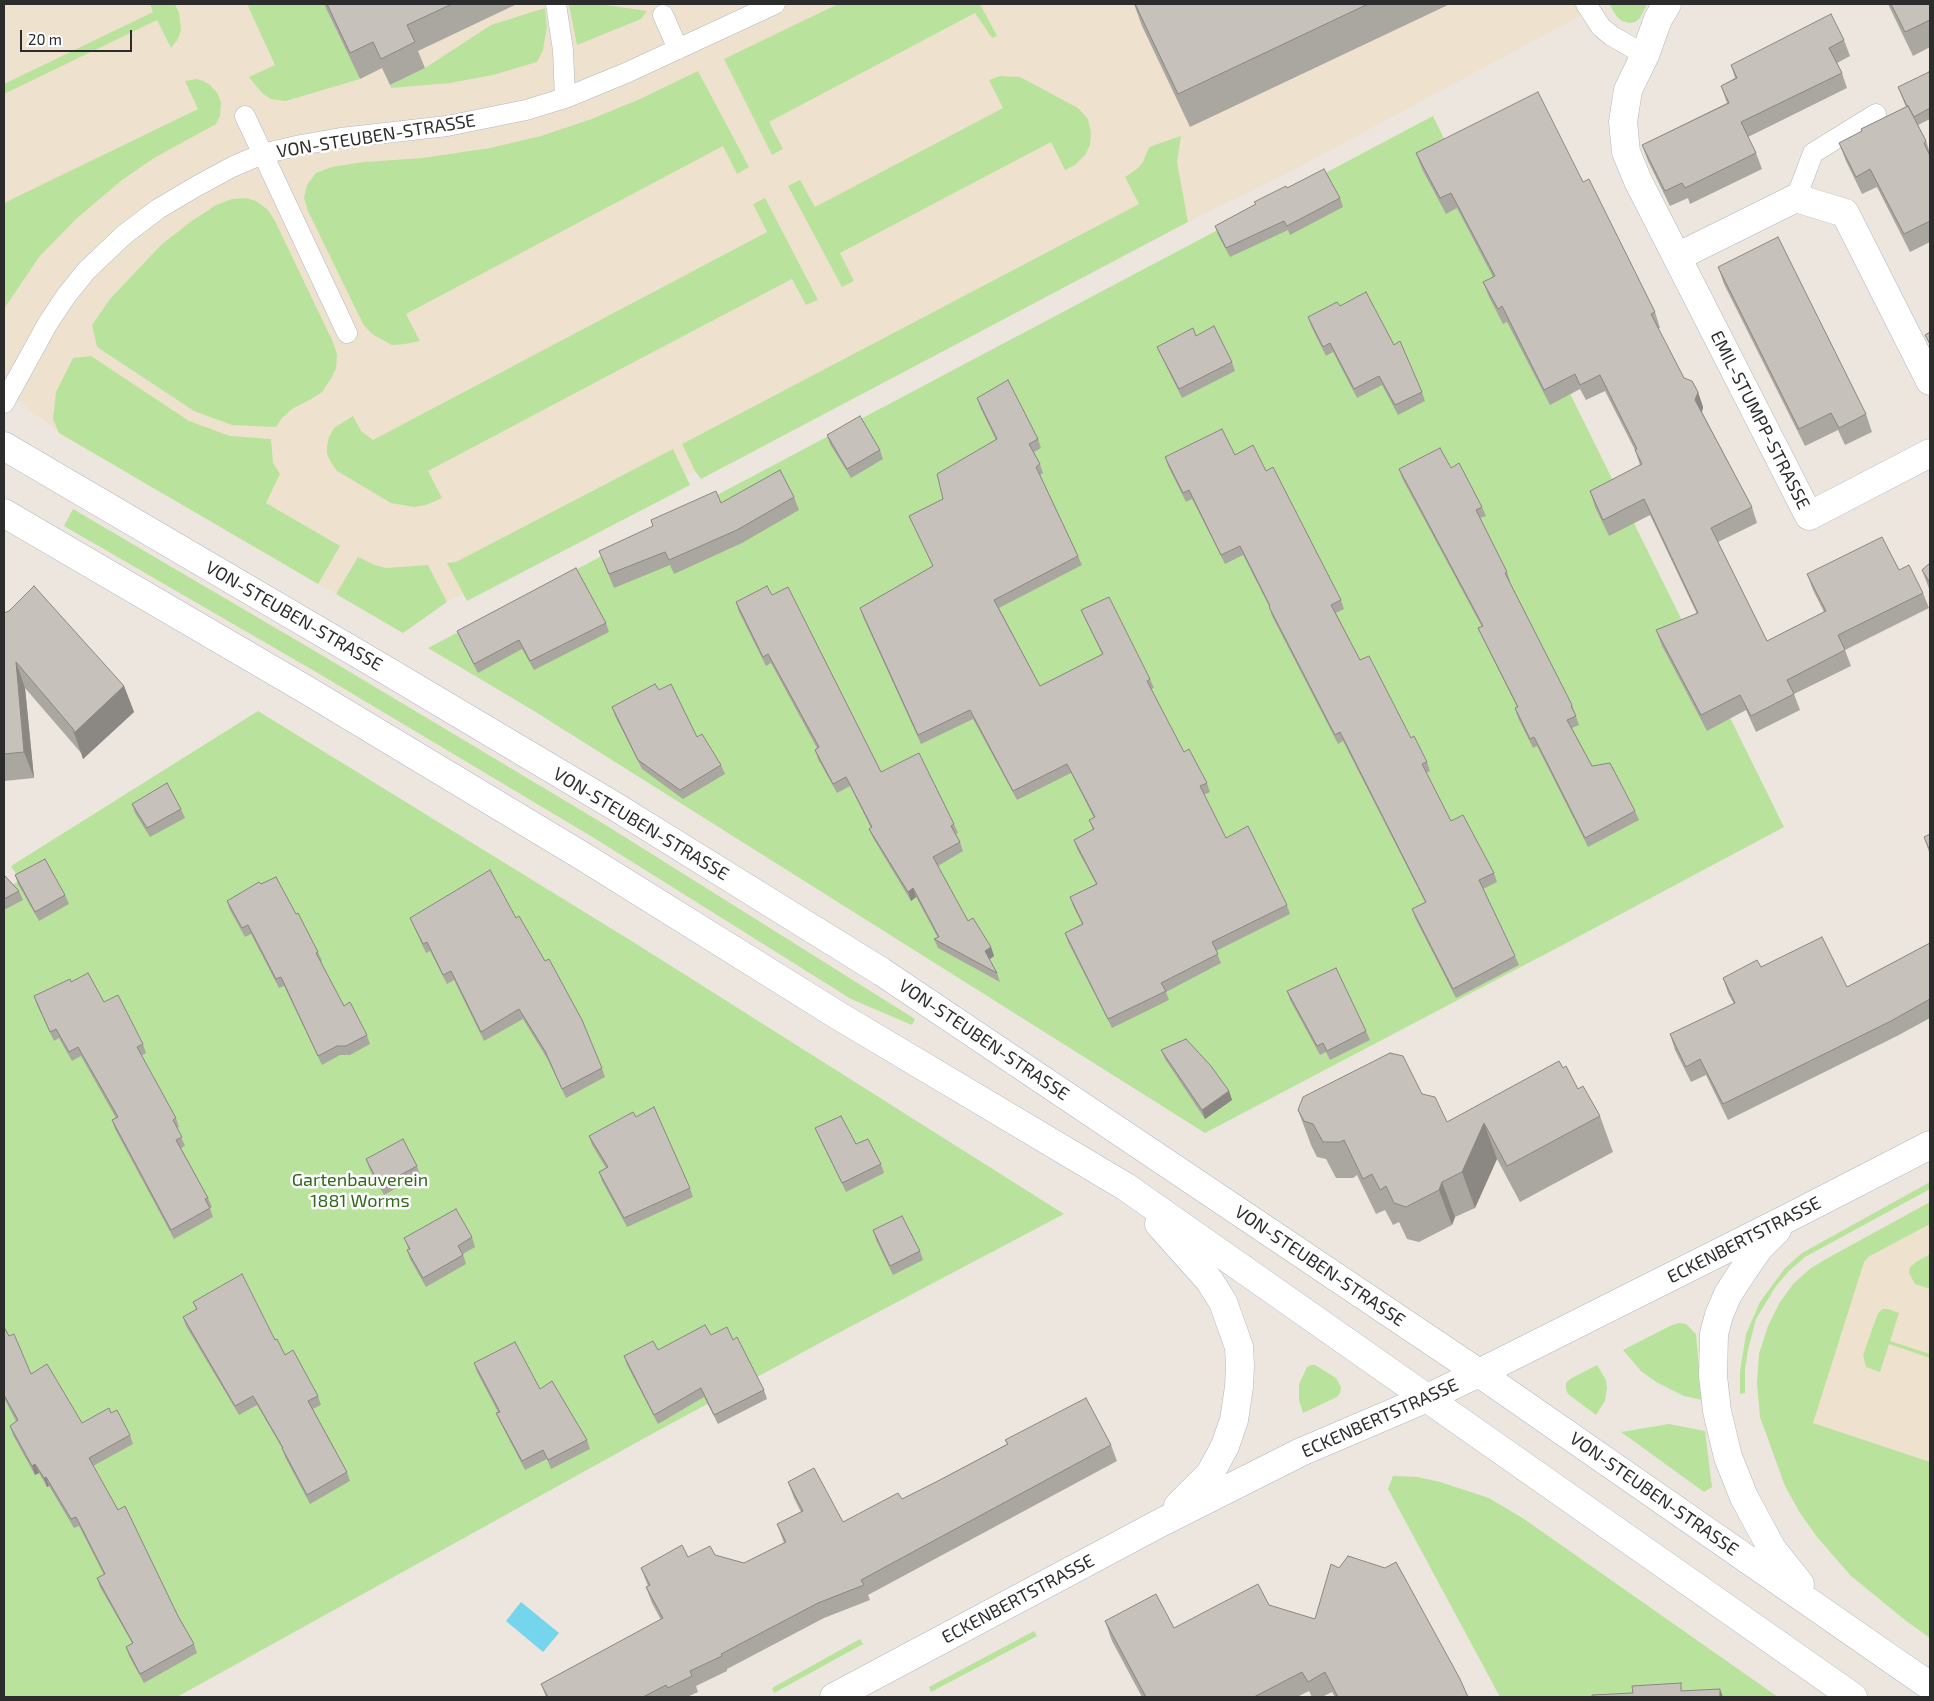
<!DOCTYPE html>
<style>
body{margin:0}
#map{position:relative;width:1934px;height:1701px;overflow:hidden;background:#ede6df;font-family:"Exo 2",sans-serif}
canvas{display:block}
.frame{position:absolute;inset:0;border:5px solid #2c2c2c;pointer-events:none}
.scale{position:absolute;left:20px;top:30px;width:112px;height:22px;box-sizing:border-box;border:2px solid #2c2c2c;border-top:0;padding-left:6px;font-size:15px;line-height:18px;white-space:nowrap;color:#2c2c2c;-webkit-text-stroke:4px #fff;paint-order:stroke}
</style>
<div id="map">
<canvas width="1934" height="1701"></canvas>
<div class="frame"></div>
<div class="scale">20 m</div>
</div>
<script>
const ctx = document.querySelector('canvas').getContext('2d');
ctx.lineJoin = 'round';
function fill(path, color) { ctx.fillStyle = color; ctx.fill(path, 'evenodd'); }
const poly = rows => new Path2D(rows.map(r => 'M' + r).join(''));
function trace(path, color, width, dash) { ctx.strokeStyle = color; ctx.lineWidth = width; ctx.lineCap = dash ? 'butt' : 'round'; ctx.setLineDash(dash || []); ctx.stroke(path); }
function write(font, color, halo, rows, align = 'center') {
  ctx.font = font + ' "Exo 2",sans-serif'; ctx.lineWidth = 5; ctx.setLineDash([]); ctx.textBaseline = 'middle'; ctx.strokeStyle = halo; ctx.fillStyle = color; for (const [text, x, y, turn = 0] of rows) {
    ctx.save(); ctx.translate(x, y); ctx.rotate((+turn || 0) * Math.PI / 180); ctx.textAlign = isNaN(turn) ? turn : align; if (halo) ctx.strokeText(text, 0, 0); ctx.fillText(text, 0, 0); ctx.restore();
  }
}
fill(poly([
 [4,4,1602,4,1301,166,1188,222,1187,217,695,471,447,602,403,633,59,433,4,389],
 [1930,1202,1930,1638,1905,1620,1851,1576,1817,1537,1800,1513,1785,1486,1760,1417,1757,1383,1759,1354,1768,1326,1780,1302,1794,1283,1811,1268,1826,1259]
]), '#eee2cf');
fill(poly([
 [150,4,175,4,179,13,181,30,178,39,171,48,157,20,4,94,4,84,153,12],
 [247,4,324,4,360,79,286,101,271,99,262,93,249,77,275,65],
 [838,4,980,4,997,36,992,38,975,13,769,122,783,149,772,155,724,59],
 [1609,4,1647,4,1640,18,1635,22,1629,23,1622,21,1617,17],
 [569,5,606,5,647,11,641,19,577,45],
 [545,8,547,27,543,50,537,62,493,75,450,83,391,88,390,85,425,68,491,25],
 [698,71,749,167,737,174,723,146,406,314,420,341,405,344,392,345,372,334,363,324,308,211,304,198,307,185,316,173,332,167,364,162,423,158,490,148,541,136,589,120,640,99],
 [1000,76,1020,77,1078,108,1088,119,1091,132,1090,145,1085,155,1075,165,1065,170,1051,142,840,253,854,281,842,287,788,186,800,180,815,207,1003,108,989,80],
 [196,79,204,81,211,86,218,94,221,103,220,116,216,124,154,158,122,180,76,219,39,257,4,309,4,203,198,109,185,81],
 [1433,116,1784,827,1574,939,1205,1133,534,711,428,648],
 [1181,136,1177,162,1188,222,701,479,695,471,682,444,684,443,1139,204,1125,177,1137,169,1143,162,1149,147],
 [246,198,256,201,268,210,275,221,332,340,337,354,336,368,332,377,322,392,311,399,292,409,282,418,276,427,232,425,194,411,97,347,92,325,110,299,161,245,189,223,216,205,232,199],
 [765,198,818,300,806,305,792,279,651,353,428,471,442,498,426,505,414,507,391,503,337,471,332,464,327,454,327,446,329,437,334,428,353,416,361,431,373,440,767,232,753,204],
 [91,356,189,421,230,436,271,439,273,463,280,474,266,503,340,546,318,584,59,433,53,419,56,392,73,358],
 [673,449,690,485,467,601,447,563,456,562],
 [73,509,325,657,604,824,915,1019,912,1025,851,999,594,838,316,672,64,526],
 [358,557,375,565,386,568,428,565,447,602,403,633,336,594],
 [258,711,638,945,1064,1214,829,1338,650,1435,177,1697,4,1697,4,890,20,880,11,866],
 [1930,1182,1930,1189,1805,1257,1789,1271,1776,1286,1756,1319,1748,1350,1745,1369,1745,1393,1740,1394,1740,1371,1746,1334,1760,1302,1785,1268,1802,1253],
 [1930,1202,1930,1224,1868,1257,1864,1262,1813,1423,1930,1462,1930,1638,1905,1620,1851,1576,1817,1537,1800,1513,1785,1486,1760,1417,1757,1383,1759,1354,1768,1326,1780,1302,1794,1283,1811,1268,1826,1259],
 [1930,1254,1930,1289,1915,1284,1909,1273,1910,1267,1916,1262],
 [1883,1309,1888,1309,1899,1313,1890,1341,1930,1354,1930,1358,1889,1344,1880,1372,1866,1367,1863,1355,1878,1313],
 [1679,1323,1686,1324,1696,1334,1702,1400,1684,1396,1656,1382,1641,1371,1623,1350,1672,1325],
 [1311,1365,1315,1365,1336,1378,1341,1387,1340,1393,1337,1397,1303,1413,1299,1400,1299,1384,1307,1367],
 [1597,1365,1606,1380,1607,1388,1605,1401,1596,1415,1568,1394,1566,1389,1566,1383,1570,1379],
 [1669,1424,1705,1431,1712,1487,1704,1492,1621,1432],
 [1393,1476,1417,1477,1440,1482,1489,1498,1524,1519,1778,1697,1500,1697,1388,1489],
 [1034,1631,1037,1636,931,1692,929,1687],
 [860,1639,863,1644,774,1693,772,1688]
]), '#b9e39c');
fill(poly([
 [521,1602,559,1633,543,1652,506,1621]
]), '#74d5ed');
const service = poly([
 [556,4,563,50,565,98],
 [1586,4,1601,27,1612,36,1645,55],
 [663,15,678,49],
 [245,116,347,333],
 [1796,198,1813,153,1876,114],
 [4,403,48,323,66,296,87,270,125,234,158,209,197,186,232,167,262,154,301,145,341,138,447,126,526,110,565,98,626,73,775,4]
]);
const minor = poly([
 [1667,4,1658,19,1645,55,1628,90,1623,122,1626,152,1638,181,1809,516,1930,453],
 [1677,257,1796,198,1845,213,1930,381]
]);
const tertiary = poly([
 [4,446,384,669,616,807,882,972,1479,1373,1930,1686],
 [4,513,305,689,584,857,839,1016,1126,1187,1853,1697],
 [1159,1224,1209,1280,1223,1302,1239,1347,1240,1366,1239,1387,1234,1420,1225,1446,1210,1474,1178,1506],
 [1777,1230,1759,1248,1743,1271,1728,1294,1719,1315,1714,1334,1713,1376,1717,1411,1728,1457,1744,1497,1772,1549,1800,1584],
 [834,1697,1162,1522,1301,1452,1425,1399,1479,1373,1788,1218,1930,1145]
]);
trace(service, '#b2b6bf', 21);
trace(minor, '#b2b6bf', 29);
trace(tertiary, '#b2b6bf', 29);
trace(service, '#fff', 20);
trace(minor, '#fff', 28);
trace(tertiary, '#fff', 28);
fill(poly([
 [324,4,517,4,418,51,425,68,390,85,382,68,360,79],
 [1134,4,1450,4,1190,127,1142,26],
 [1888,4,1930,4,1930,47,1913,56],
 [1844,40,1850,56,1837,63,1842,73,1847,88,1748,137,1756,153,1762,169,1690,204,1688,198,1670,206,1648,161,1642,145,1727,103,1721,86,1735,78,1731,65],
 [1930,75,1930,119,1918,125,1926,141,1930,153,1930,242,1910,252,1877,187,1862,194,1846,161,1839,143,1862,132,1861,129,1906,107,1898,87],
 [1416,153,1583,182,1655,312,1660,328,1658,328,1684,378,1698,392,1703,407,1702,412,1752,507,1757,523,1718,542,1767,641,1824,612,1813,590,1807,574,1899,570,1923,593,1929,608,1845,650,1851,666,1794,694,1800,710,1756,732,1746,710,1707,731,1662,646,1656,630,1697,614,1650,515,1609,536,1595,507,1590,491,1640,465,1635,450,1605,391,1586,400,1580,389,1550,405,1507,322,1503,324,1489,297,1483,282,1493,277,1457,208,1446,214,1422,169],
 [1287,188,1340,198,1343,207,1290,235,1288,230,1230,257,1218,235,1215,226],
 [1718,267,1866,414,1872,432,1845,445,1838,430,1805,446,1724,284],
 [1340,306,1394,345,1422,392,1425,401,1398,415,1382,385,1357,398,1333,352,1326,356,1311,326,1308,317],
 [1196,336,1232,362,1235,371,1182,398,1161,356,1157,347],
 [977,398,1038,439,1041,448,1034,452,1040,464,1043,473,1040,475,1078,556,1082,565,999,608,1040,686,1102,654,1085,619,1081,610,1150,679,1154,688,1151,689,1184,752,1207,783,1210,792,1204,795,1226,838,1287,905,1290,914,1216,951,1221,963,1166,992,1169,1000,1112,1028,1068,942,1065,933,1082,924,1073,906,1070,897,1096,884,1077,849,1074,840,1093,830,1089,820,1094,818,1071,773,1017,800,973,719,921,744,863,617,860,608,933,566,913,525,909,516,943,499,996,440,980,407],
 [827,435,880,450,883,459,851,478,830,444],
 [1235,455,1266,471,1341,600,1344,609,1336,613,1360,660,1411,738,1427,762,1430,771,1426,773,1451,821,1494,873,1497,882,1483,889,1515,956,1519,965,1456,998,1415,918,1412,909,1425,902,1343,741,1338,744,1272,616,1269,606,1243,555,1225,564,1192,499,1186,502,1168,466,1165,457],
 [1451,468,1482,507,1486,516,1480,518,1507,572,1510,581,1509,581,1572,705,1579,725,1572,728,1592,766,1635,811,1639,820,1588,847,1537,746,1533,748,1518,718,1515,708,1517,707,1482,637,1478,628,1482,627,1402,478,1399,469],
 [794,497,799,510,742,543,674,574,670,565,614,588,599,551,653,527,651,520,721,503],
 [1930,563,1930,591,1928,586,1922,570],
 [736,602,881,772,954,824,958,833,956,834,960,842,963,851,938,866,968,921,991,947,994,956,989,960,997,973,1000,982,938,948,934,939,938,938,916,897,911,901,873,838,869,829,871,828,850,786,837,793,818,759,815,750,817,748,771,663,766,666,739,612],
 [4,613,124,686,134,712,83,759,82,754,25,688,34,778,4,781],
 [606,623,609,632,534,670,522,649,478,673,461,640,457,631],
 [659,690,697,737,721,765,725,774,683,799,642,769,615,716,612,707],
 [132,804,181,809,185,818,150,837,135,813],
 [1930,834,1930,855,1924,837],
 [4,875,19,891,23,900,4,910],
 [15,875,65,895,69,904,39,921,18,884],
 [261,884,296,914,318,952,322,961,321,962,344,1006,367,1035,370,1044,350,1055,340,1055,322,1065,284,986,279,988,251,934,245,937,230,910,227,901],
 [410,918,516,918,602,1068,605,1077,566,1098,548,1060,523,1019,484,1041,454,980,447,984,430,951,426,953,414,927],
 [1930,943,1930,1018,1897,1036,1728,1120,1706,1075,1691,1082,1675,1050,1670,1034,1734,1004,1728,993,1723,978,1761,967,1847,987],
 [71,982,104,1002,143,1044,146,1053,141,1056,176,1118,179,1127,177,1128,185,1146,181,1148,208,1198,212,1207,210,1208,213,1217,174,1239,115,1129,112,1120,116,1118,81,1056,72,1061,59,1038,54,1041,37,1005,34,996],
 [1287,991,1366,1031,1370,1040,1330,1060,1326,1052,1320,1055,1290,1000],
 [1161,1050,1229,1091,1232,1100,1205,1119,1165,1059],
 [1563,1068,1578,1089,1600,1116,1613,1152,1520,1202,1497,1159,1475,1208,1455,1217,1452,1225,1419,1242,1407,1239,1399,1222,1393,1225,1385,1210,1376,1214,1357,1175,1353,1178,1336,1178,1326,1159,1317,1157,1311,1145,1298,1110,1422,1094,1447,1122],
 [636,1117,690,1188,693,1197,627,1227,602,1181,599,1172,606,1168,592,1145,589,1136],
 [815,1128,856,1144,881,1164,884,1173,846,1192,819,1137],
 [366,1159,417,1166,420,1175,384,1195,369,1168],
 [873,1230,920,1251,923,1260,893,1275,876,1240],
 [472,1237,475,1247,463,1254,466,1264,426,1287,410,1259,407,1250,409,1250,404,1238],
 [193,1302,275,1340,285,1355,318,1396,321,1405,313,1409,347,1472,350,1481,310,1504,285,1457,282,1448,257,1405,239,1415,186,1326,183,1317,196,1309],
 [4,1327,31,1374,82,1423,111,1413,130,1435,133,1444,93,1466,194,1644,197,1653,144,1683,129,1656,126,1647,132,1643,100,1587,97,1578,104,1575,79,1526,74,1528,49,1486,47,1487,39,1473,35,1475,13,1435,10,1426,16,1421,4,1398],
 [711,1335,733,1340,764,1390,767,1399,718,1424,704,1397,658,1424,627,1365,624,1356,658,1350],
 [474,1363,540,1389,587,1440,590,1449,551,1469,547,1459,525,1470,500,1422,496,1413,498,1412,477,1372],
 [1005,1440,1111,1445,1117,1461,868,1595,870,1600,824,1618,727,1669,727,1671,696,1686,698,1692,687,1697,546,1697,541,1684,661,1620,652,1603,646,1587,648,1586,641,1568,688,1557,715,1555,744,1563,784,1543,777,1524,801,1512,794,1498,788,1482,843,1522,902,1499,936,1482,1007,1444],
 [1269,1605,1468,1697,1335,1697,1332,1692,1322,1697,1312,1697,1309,1691,1297,1697,1142,1697,1112,1641,1105,1621,1174,1628]
]), '#aaa6a0');
fill(poly([
 [1698,392,1703,407,1701,415,1695,400],
 [16,662,25,688,34,778,24,752],
 [124,686,134,712,83,759,74,733],
 [913,888,916,897,911,901,908,892],
 [991,947,994,956,988,960,985,951],
 [1229,1091,1232,1100,1205,1119,1202,1110],
 [1484,1123,1497,1159,1475,1208,1462,1172],
 [1442,1182,1455,1217,1452,1225,1439,1190],
 [35,1464,39,1473,35,1475,32,1466],
 [46,1477,49,1486,47,1487,44,1478],
 [1720,1689,1723,1697,1720,1697]
]), '#8b8782');
const building = poly([
 [327,4,452,4,407,25,415,42,381,59,373,42,350,53,327,4],
 [1135,4,1368,4,1178,94,1135,4],
 [1891,4,1930,4,1930,20,1905,32,1891,4],
 [1831,14,1844,40,1829,48,1842,73,1741,122,1756,153,1685,188,1682,183,1665,191,1642,145,1729,103,1721,86,1737,78,1731,65,1831,14],
 [1929,72,1930,75,1930,108,1914,117,1908,106,1907,106,1898,87,1929,72],
 [1538,92,1583,182,1589,179,1655,312,1651,314,1684,378,1692,381,1698,392,1695,400,1752,507,1711,528,1767,641,1826,611,1807,574,1882,537,1899,570,1909,565,1923,593,1838,635,1845,650,1787,680,1794,694,1751,716,1740,695,1701,715,1656,630,1698,613,1644,499,1603,520,1590,491,1642,464,1635,450,1637,449,1600,375,1580,385,1575,374,1544,390,1502,306,1498,309,1483,282,1495,276,1451,193,1440,198,1416,153,1538,92],
 [1908,106,1926,141,1924,143,1930,156,1930,221,1904,234,1870,169,1856,177,1839,143,1862,131,1861,129,1908,106],
 [1324,169,1340,198,1287,226,1284,221,1226,248,1215,226,1256,204,1254,202,1286,186,1287,188,1324,169],
 [1778,237,1866,414,1839,428,1831,413,1799,429,1718,267,1778,237],
 [1366,292,1394,345,1400,341,1422,392,1395,405,1379,376,1354,389,1330,343,1323,347,1308,317,1337,302,1340,306,1366,292],
 [1214,326,1232,362,1179,389,1157,347,1193,328,1196,336,1214,326],
 [1930,332,1930,344,1925,335,1930,332],
 [1008,380,1038,439,1029,444,1040,464,1036,467,1078,556,994,600,1040,686,1103,654,1081,610,1109,597,1150,679,1147,681,1184,752,1189,749,1207,783,1200,786,1226,838,1248,826,1287,905,1212,942,1218,954,1161,983,1166,991,1108,1019,1065,933,1083,924,1070,897,1097,884,1074,840,1094,829,1089,820,1095,817,1067,764,1013,791,970,710,918,735,860,608,933,566,909,516,943,499,937,474,997,439,977,398,1008,380],
 [860,416,880,450,847,469,827,435,860,416],
 [1222,429,1235,455,1253,445,1266,471,1273,467,1341,600,1331,605,1360,660,1369,656,1411,738,1414,736,1427,762,1422,764,1451,821,1463,815,1494,873,1479,880,1515,956,1453,989,1412,909,1426,902,1340,732,1335,735,1269,607,1270,606,1240,546,1221,555,1189,490,1183,493,1165,457,1222,429],
 [1440,448,1451,468,1459,463,1482,507,1476,510,1507,572,1505,573,1572,705,1571,706,1576,716,1567,720,1592,766,1610,763,1635,811,1585,838,1534,737,1530,739,1515,708,1518,707,1478,628,1483,626,1399,469,1440,448],
 [780,470,794,497,737,530,669,560,665,552,609,574,599,551,653,526,651,520,716,491,721,503,780,470],
 [1930,563,1930,583,1922,570,1930,563],
 [576,568,606,623,530,661,519,640,474,664,457,631,576,568],
 [34,586,124,686,74,733,74,730,16,662,24,752,4,754,4,613,9,611,34,586],
 [767,586,772,595,788,587,881,772,919,753,954,824,951,826,960,842,933,857,968,921,973,918,991,947,985,951,997,973,934,939,939,937,913,888,908,892,869,829,872,827,846,777,833,784,815,750,819,747,768,654,763,657,736,602,767,586],
 [655,684,659,690,671,684,697,737,702,734,721,765,680,790,638,760,612,707,655,684],
 [167,783,181,809,147,828,132,804,167,783],
 [1930,834,1930,851,1924,837,1930,834],
 [45,859,65,895,35,912,15,875,45,859],
 [490,870,516,918,519,916,545,961,549,959,582,1020,602,1068,562,1089,545,1051,519,1009,481,1032,451,971,443,975,427,942,423,944,410,918,490,870],
 [4,875,19,891,4,899,4,875],
 [276,877,296,914,298,913,318,952,316,953,344,1006,350,1002,367,1035,346,1046,337,1046,318,1056,281,977,276,979,248,925,242,928,227,901,259,882,261,884,276,877],
 [1822,937,1847,987,1930,943,1930,999,1891,1021,1723,1104,1700,1059,1686,1067,1670,1034,1735,1003,1723,978,1757,960,1761,967,1822,937],
 [1336,968,1366,1031,1327,1051,1323,1043,1317,1046,1287,991,1336,968],
 [88,973,104,1002,118,995,143,1044,137,1047,176,1118,173,1120,182,1137,176,1140,208,1198,205,1199,210,1208,171,1230,112,1120,118,1117,78,1047,69,1052,56,1029,50,1032,34,996,70,979,71,982,88,973],
 [1186,1039,1211,1066,1229,1091,1202,1110,1161,1050,1186,1039],
 [1390,1053,1403,1056,1422,1094,1435,1097,1447,1122,1559,1061,1563,1068,1566,1066,1578,1089,1583,1086,1600,1116,1507,1166,1484,1123,1462,1172,1442,1182,1439,1190,1406,1207,1394,1203,1386,1186,1380,1190,1372,1174,1363,1179,1344,1140,1340,1142,1323,1142,1313,1124,1304,1121,1298,1110,1303,1097,1390,1053],
 [654,1107,690,1188,624,1218,599,1172,608,1167,589,1136,633,1112,636,1117,654,1107],
 [841,1116,856,1144,868,1139,881,1164,842,1183,815,1128,841,1116],
 [403,1139,417,1166,380,1186,366,1159,403,1139],
 [456,1209,472,1237,458,1246,463,1255,423,1278,407,1250,410,1249,404,1238,456,1209],
 [902,1216,920,1251,890,1266,873,1230,902,1216],
 [242,1274,275,1340,277,1339,285,1355,293,1350,318,1396,308,1401,347,1472,307,1495,282,1448,283,1448,253,1396,235,1406,183,1317,197,1309,193,1302,242,1274],
 [705,1325,711,1335,727,1327,733,1340,737,1337,764,1390,714,1415,701,1388,654,1415,624,1356,653,1341,658,1350,705,1325],
 [4,1327,9,1336,14,1334,31,1374,47,1364,82,1423,109,1408,111,1413,117,1410,130,1435,89,1458,118,1510,125,1506,178,1616,194,1644,140,1674,126,1647,133,1643,97,1578,105,1574,76,1517,71,1519,46,1477,44,1478,35,1464,32,1466,10,1426,18,1420,4,1395,4,1327],
 [515,1342,540,1389,552,1381,587,1440,548,1460,543,1450,522,1461,496,1413,500,1412,474,1363,515,1342],
 [1086,1398,1111,1445,861,1580,864,1585,818,1603,721,1654,722,1656,690,1671,692,1676,668,1688,666,1685,643,1697,548,1697,541,1684,663,1618,646,1587,650,1585,641,1568,682,1545,688,1557,710,1546,715,1555,744,1563,786,1542,777,1524,803,1511,788,1482,814,1468,843,1522,898,1493,902,1499,936,1482,1008,1444,1005,1440,1086,1398],
 [1348,1556,1385,1568,1396,1562,1460,1679,1468,1697,1338,1697,1325,1672,1308,1682,1302,1672,1254,1697,1146,1697,1105,1621,1156,1594,1174,1628,1258,1584,1269,1605,1315,1619,1331,1564,1339,1568,1348,1556],
 [1681,1683,1681,1691,1720,1689,1720,1697,1592,1697,1592,1695,1633,1693,1632,1686,1681,1683]
]);
fill(building, '#c6c1ba');
trace(building, '#8b8782', 1);
write('18px', '#2c2c2c', '#fff', [
 ["VON-STEUBEN-STRASSE",376,136,-9],
 ["EMIL-STUMPP-STRASSE",1760,420,63],
 ["VON-STEUBEN-STRASSE",294,616,30],
 ["VON-STEUBEN-STRASSE",641,824,31],
 ["VON-STEUBEN-STRASSE",984,1040,34],
 ["ECKENBERTSTRASSE",1744,1240,-27],
 ["VON-STEUBEN-STRASSE",1320,1266,34],
 ["ECKENBERTSTRASSE",1380,1418,-24],
 ["VON-STEUBEN-STRASSE",1654,1494,35],
 ["ECKENBERTSTRASSE",1018,1599,-28]
]);
write('18px', '#31691c', '#fff', [
 ["Gartenbauverein",360,1180],
 ["1881 Worms",360,1201]
]);
</script>
